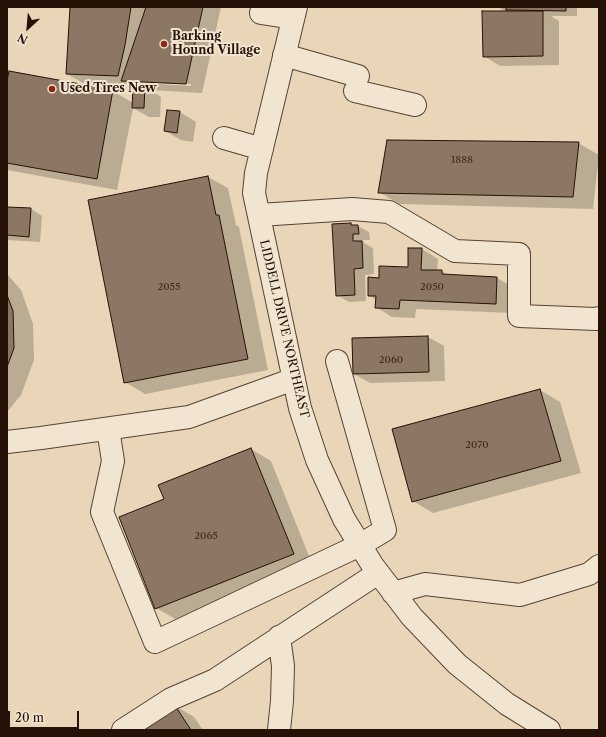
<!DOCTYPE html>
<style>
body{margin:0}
#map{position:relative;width:606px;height:737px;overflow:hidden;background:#e9d6b8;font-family:"Libre Caslon Text",serif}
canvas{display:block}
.frame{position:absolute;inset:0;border:8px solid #261107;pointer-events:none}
.north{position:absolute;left:8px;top:8px;width:40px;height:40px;-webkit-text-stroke:3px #f1e4d1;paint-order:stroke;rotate:206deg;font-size:11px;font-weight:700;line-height:16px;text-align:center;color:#261107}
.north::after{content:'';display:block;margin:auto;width:14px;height:18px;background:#261107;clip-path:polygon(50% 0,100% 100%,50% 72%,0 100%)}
.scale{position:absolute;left:8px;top:711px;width:71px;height:18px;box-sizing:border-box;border:2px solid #261107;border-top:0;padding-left:5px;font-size:12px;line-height:14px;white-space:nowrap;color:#261107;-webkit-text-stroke:3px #f1e4d1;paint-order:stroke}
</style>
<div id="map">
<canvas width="606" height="737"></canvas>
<div class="frame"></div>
<div class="north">N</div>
<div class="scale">20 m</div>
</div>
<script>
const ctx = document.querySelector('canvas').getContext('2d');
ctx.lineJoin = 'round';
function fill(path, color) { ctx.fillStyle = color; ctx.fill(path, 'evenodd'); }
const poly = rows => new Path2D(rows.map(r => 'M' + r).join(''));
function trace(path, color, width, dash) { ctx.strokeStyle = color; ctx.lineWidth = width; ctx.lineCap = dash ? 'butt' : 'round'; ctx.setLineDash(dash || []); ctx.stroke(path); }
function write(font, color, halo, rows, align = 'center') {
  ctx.font = font + ' "Libre Caslon Text",serif'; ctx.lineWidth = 4; ctx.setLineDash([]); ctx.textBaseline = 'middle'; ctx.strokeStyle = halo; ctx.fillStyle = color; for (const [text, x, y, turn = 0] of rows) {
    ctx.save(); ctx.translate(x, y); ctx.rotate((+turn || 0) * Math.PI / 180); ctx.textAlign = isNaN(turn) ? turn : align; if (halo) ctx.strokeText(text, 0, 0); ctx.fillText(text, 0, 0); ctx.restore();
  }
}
fill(poly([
 [71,7,221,7,202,93,150,90,161,97,160,117,149,117,133,108,117,190,7,170,7,87,10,72,113,91,133,103,134,87,130,84,83,83,67,74],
 [140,81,191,84,191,86,140,83],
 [498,7,577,7,577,16,551,16,559,21,559,65,500,66,484,56,506,12],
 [180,112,196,122,193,142,181,140,165,131],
 [578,143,599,155,593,209,399,204,379,192],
 [208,177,228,188,236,225,239,227,268,370,145,394,125,382],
 [7,208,31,209,42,216,40,242,7,240],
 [351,224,355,226,358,226,369,232,370,240,363,240,364,243,373,248,374,274,365,275,366,301,349,302,337,295],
 [422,249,438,259,437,271,442,271,449,276,497,278,513,287,512,313,416,309,415,318,392,317,376,307,376,300,369,295,380,279,408,269],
 [7,274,21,290,33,324,34,360,21,395,7,412],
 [428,337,444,346,445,381,370,383,354,374,353,339],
 [540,390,560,402,581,473,433,513,413,501],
 [251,449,271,461,313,566,177,620,156,608,166,499],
 [174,705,194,717,203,730,135,730]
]), '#0003');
const building = poly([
 [70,7,131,7,125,45,118,76,66,74,70,7],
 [146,7,203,7,186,84,121,81,146,7],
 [506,7,566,7,566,11,506,10,506,7],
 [482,11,543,11,543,56,483,57,482,11],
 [9,71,113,90,97,179,7,163,7,81,9,71],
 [133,86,145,86,144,108,132,108,133,86],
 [167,110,180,111,177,133,164,131,167,110],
 [387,140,579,142,573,197,378,193,387,140],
 [208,176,216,215,219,215,248,359,124,383,88,200,208,176],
 [7,207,31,208,29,237,7,235,7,207],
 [351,223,351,225,358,225,359,234,353,234,353,241,362,241,363,268,354,269,355,295,336,296,332,224,351,223],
 [408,248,422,248,421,270,442,270,442,274,497,277,496,304,400,300,399,309,375,308,376,296,368,296,368,277,379,278,379,266,408,267,408,248],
 [7,295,13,311,14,348,7,367,7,295],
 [428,336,429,372,353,374,352,338,428,336],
 [540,389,561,461,412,502,392,429,540,389],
 [251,448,294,554,155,609,119,517,164,499,158,485,251,448],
 [174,704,191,730,133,730,174,704]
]);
fill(building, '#8b7763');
trace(building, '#261107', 1);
const minor = poly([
 [296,7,256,173,254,193,300,408,317,460,344,519,373,566,412,617,457,664,507,704,549,730],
 [261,13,293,18],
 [284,55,358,76],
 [355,91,415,105],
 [224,138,262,149],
 [259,215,352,209,389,212,455,251,519,254,519,316,596,319,599,318],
 [108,429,113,461,102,512,155,642,360,545,385,530,337,361],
 [7,442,41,438,189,417,294,379],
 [393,593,425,584,520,595,589,574,599,566],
 [123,730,171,699,215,680,378,573],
 [279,730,282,701,283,666,279,637]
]);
trace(minor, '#574233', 24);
trace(minor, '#f1e4d1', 22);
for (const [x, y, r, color] of [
 [164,44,4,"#8f2418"],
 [52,89,4,"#8f2418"]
]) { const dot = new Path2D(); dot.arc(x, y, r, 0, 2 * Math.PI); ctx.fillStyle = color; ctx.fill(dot); trace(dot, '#f1e4d1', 1.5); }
write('10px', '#3f2a1e', null, [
 ["1888",462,160],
 ["2055",169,287],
 ["2050",432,287],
 ["2060",391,360],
 ["2070",477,445],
 ["2065",206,536]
]);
write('bold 12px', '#261107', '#f1e4d1', [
 ["Barking",172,37],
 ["Hound Village",172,51],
 ["Used Tires New",60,89]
], 'left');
write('12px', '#261107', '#f1e4d1', [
 ["LIDDELL DRIVE NORTHEAST",284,329,77]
]);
</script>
